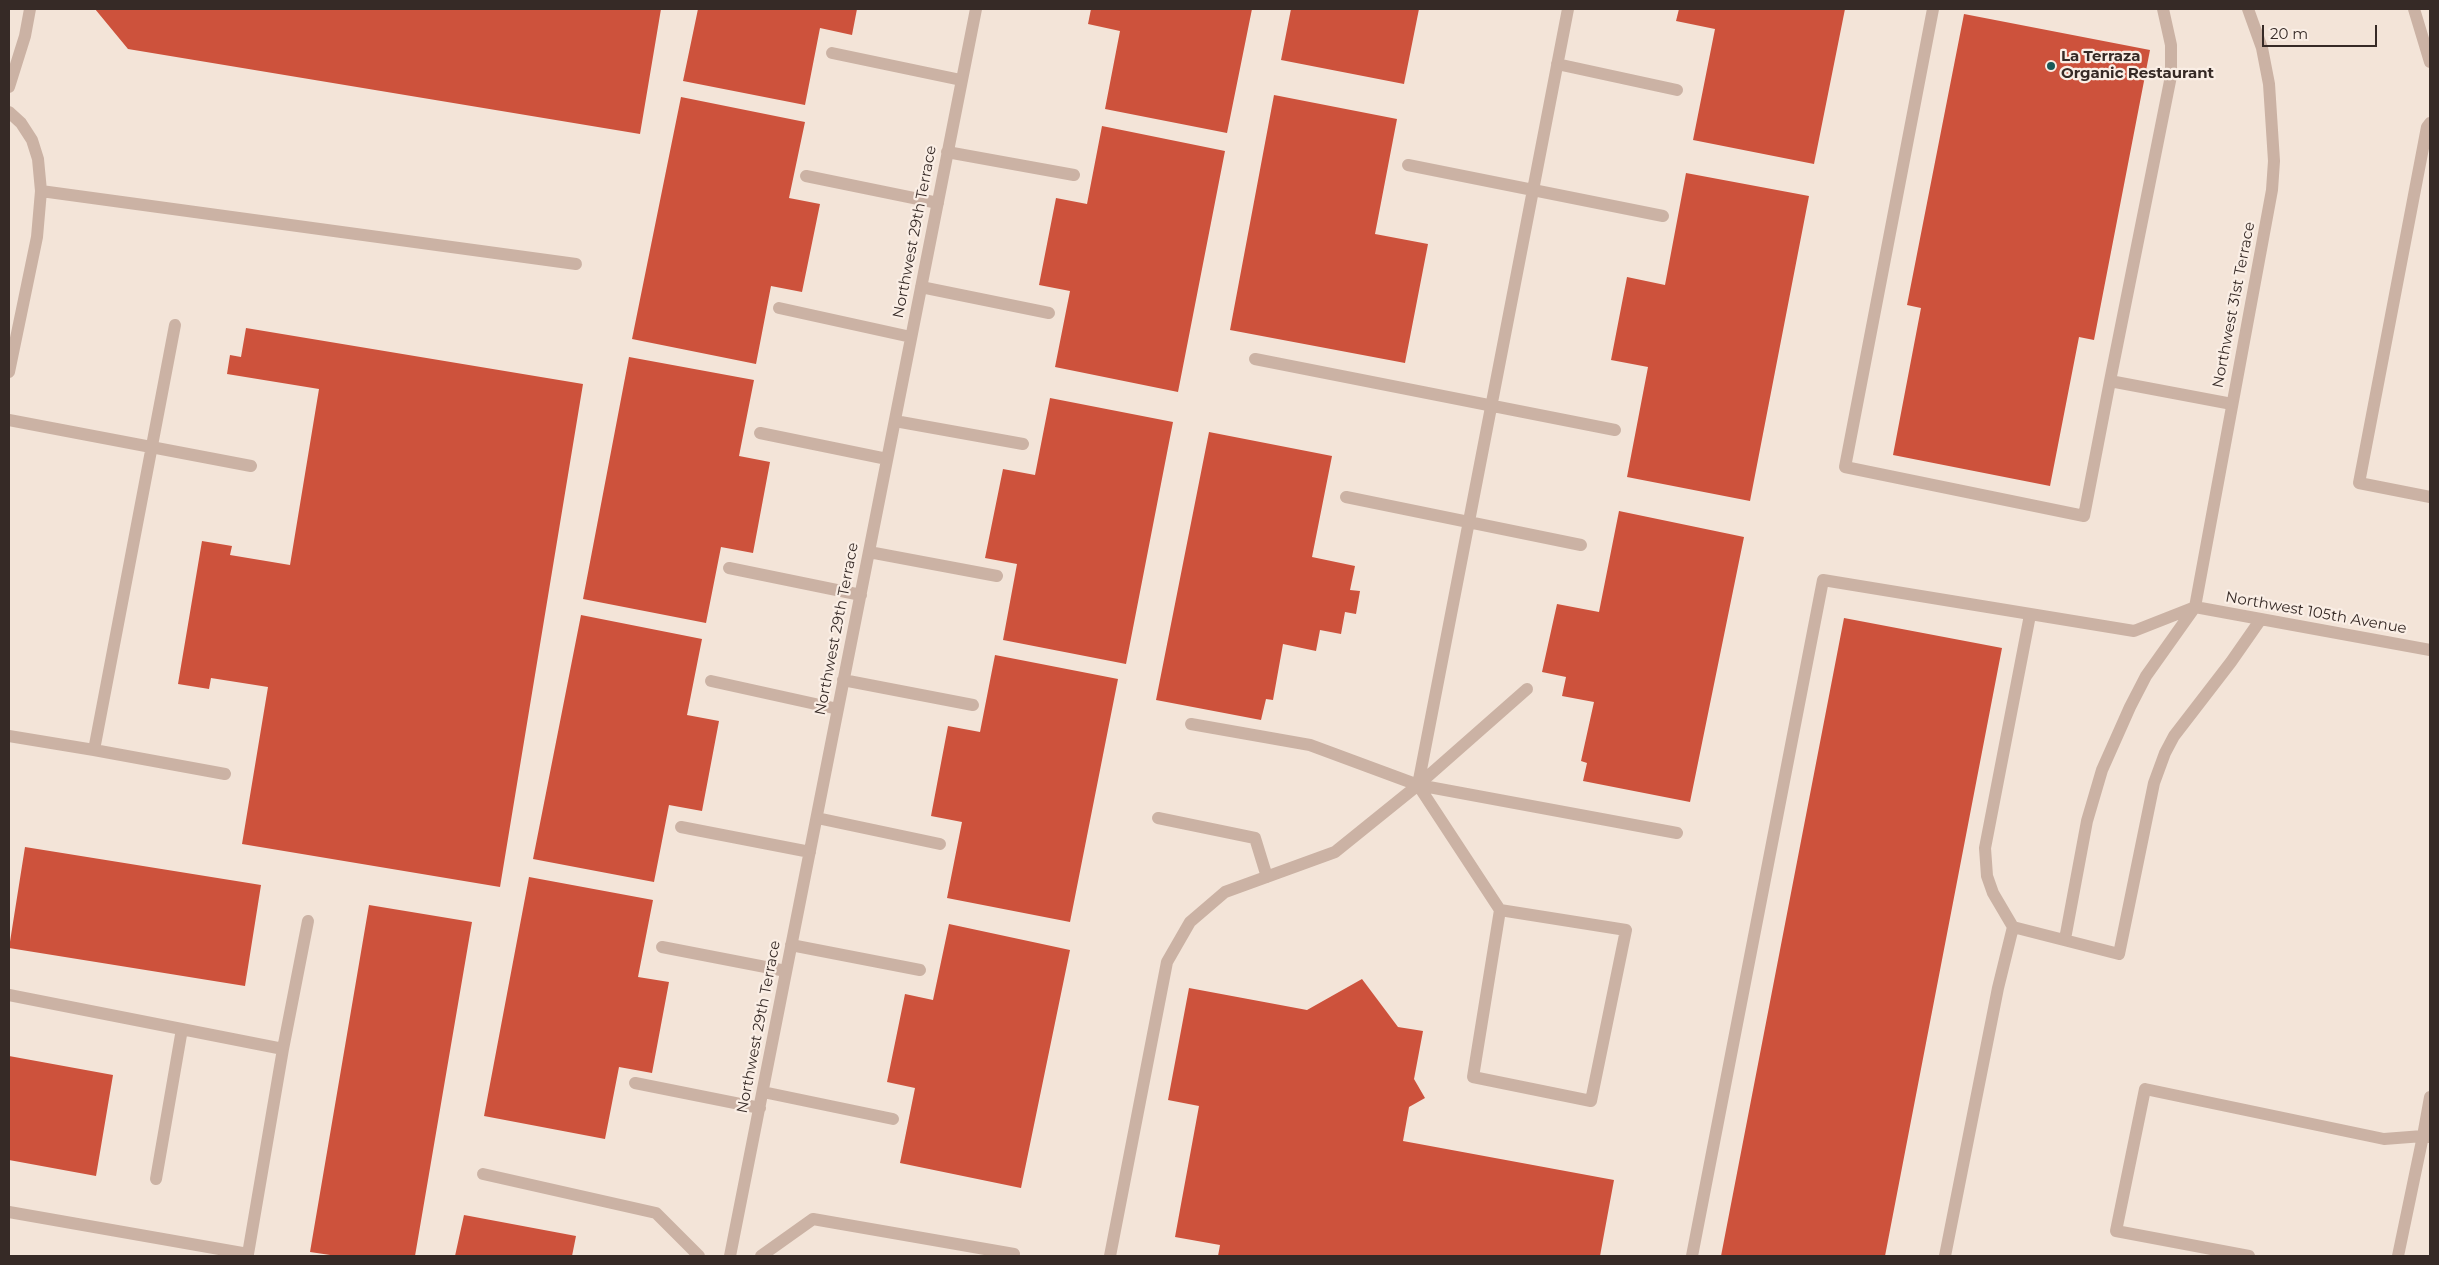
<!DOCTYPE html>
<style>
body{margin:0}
#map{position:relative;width:2439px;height:1265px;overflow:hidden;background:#f3e4d8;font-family:Montserrat,sans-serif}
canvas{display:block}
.frame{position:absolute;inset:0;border:10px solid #362a26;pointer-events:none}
.scale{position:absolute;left:2262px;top:25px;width:115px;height:22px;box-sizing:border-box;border:2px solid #362a26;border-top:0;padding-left:6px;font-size:15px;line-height:18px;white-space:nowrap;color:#362a26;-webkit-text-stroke:4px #faeee5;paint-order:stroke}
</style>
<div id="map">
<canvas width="2439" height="1265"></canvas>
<div class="frame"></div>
<div class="scale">20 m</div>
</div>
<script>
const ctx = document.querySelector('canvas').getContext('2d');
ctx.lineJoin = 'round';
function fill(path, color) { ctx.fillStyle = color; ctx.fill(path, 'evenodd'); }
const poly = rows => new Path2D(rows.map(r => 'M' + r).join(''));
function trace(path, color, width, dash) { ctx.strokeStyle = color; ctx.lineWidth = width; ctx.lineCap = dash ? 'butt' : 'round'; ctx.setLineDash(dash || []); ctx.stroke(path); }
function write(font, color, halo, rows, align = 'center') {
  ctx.font = font + ' Montserrat,sans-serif'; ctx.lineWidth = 4.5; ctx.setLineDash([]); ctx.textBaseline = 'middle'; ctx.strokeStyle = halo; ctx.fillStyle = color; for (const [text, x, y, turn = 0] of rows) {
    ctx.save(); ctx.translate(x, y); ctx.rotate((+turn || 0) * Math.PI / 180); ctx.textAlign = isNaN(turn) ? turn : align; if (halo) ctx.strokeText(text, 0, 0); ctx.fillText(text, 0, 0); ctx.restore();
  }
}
fill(poly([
 [95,9,661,9,640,134,128,49],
 [698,9,857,9,852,35,820,28,805,105,683,81],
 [1091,9,1252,9,1227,133,1105,109,1120,31,1088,24],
 [1291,9,1419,9,1404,84,1281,60],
 [1679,9,1845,9,1814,164,1693,140,1715,29,1676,21],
 [1964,14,2150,50,2094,340,2079,337,2050,486,1893,455,1921,308,1907,305],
 [1274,95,1397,119,1375,234,1428,244,1405,363,1230,330],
 [681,97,805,122,789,198,820,204,802,292,771,286,756,364,632,339],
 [1102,126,1225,151,1178,392,1055,367,1070,291,1039,285,1056,198,1087,204],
 [1686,173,1809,196,1750,501,1627,477,1648,367,1611,360,1627,277,1665,285],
 [246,328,583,384,500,887,242,844,268,687,211,678,209,689,178,684,202,541,232,546,230,555,290,565,319,389,227,374,230,355,241,357],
 [629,357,754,380,739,456,770,462,753,553,721,547,706,623,583,599],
 [1050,398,1173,422,1126,664,1003,640,1017,564,985,558,1003,469,1035,475],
 [1209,432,1332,456,1312,557,1355,566,1350,590,1360,591,1356,614,1345,612,1341,634,1320,630,1316,651,1283,644,1273,700,1266,699,1261,720,1156,700],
 [1619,511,1744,537,1690,802,1583,781,1587,763,1581,761,1594,702,1562,696,1566,677,1542,672,1557,604,1599,612],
 [581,615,702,639,687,715,719,721,702,811,669,805,654,882,533,859],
 [1844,618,2002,648,1885,1256,1721,1256],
 [995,655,1118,679,1070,922,947,898,962,822,931,816,948,726,980,732],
 [25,847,261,885,245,986,9,948],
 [529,877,653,900,638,977,669,982,652,1073,619,1067,605,1139,484,1116],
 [369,905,472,922,415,1256,337,1256,310,1252],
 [949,924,1070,950,1021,1188,900,1163,915,1088,887,1082,905,994,933,1000],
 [1362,979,1398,1027,1423,1031,1414,1079,1425,1098,1409,1107,1403,1141,1614,1180,1600,1256,1218,1256,1220,1245,1175,1237,1199,1106,1168,1100,1189,988,1307,1010],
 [9,1056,113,1075,96,1176,9,1160],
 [464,1215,576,1236,572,1256,455,1256]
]), '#cd523c');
trace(poly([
 [1933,9,1845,467,2084,516,2110,381,2232,404],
 [2414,9,2430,62],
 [832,53,961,80],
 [1557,64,1677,90],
 [9,87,25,36,30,9],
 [9,112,21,123,32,140,38,159,41,191,37,237,9,372],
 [2430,123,2427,127,2359,483,2430,497],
 [947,152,1074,175],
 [1408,165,1663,216],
 [806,176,938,203],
 [41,191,576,264],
 [921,287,1049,313],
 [779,308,911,337],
 [1255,359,1615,430],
 [2110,381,2171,76,2171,45,2163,9],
 [9,420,251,466],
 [895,421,1023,444],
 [760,433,887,459],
 [1346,497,1581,545],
 [869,552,997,576],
 [729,568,861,595],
 [2195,607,2430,650],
 [843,680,973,705],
 [711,681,838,709],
 [1191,724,1310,745,1418,785,1677,833],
 [9,736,94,750,175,325],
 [94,750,225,774],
 [817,818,940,844],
 [1158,818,1255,838,1267,877],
 [681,827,810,852],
 [1500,910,1626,930,1591,1101,1473,1077,1500,910,1418,785,1568,9],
 [2013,927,1993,893,1987,876,1985,848,2030,615],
 [2065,939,2087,821,2102,770,2130,707,2146,676,2195,607,2272,190,2274,161,2269,84,2262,48,2248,9],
 [791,945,920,970],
 [662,947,786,971],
 [9,995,283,1049,308,921],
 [635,1083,760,1108],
 [763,1092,893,1119],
 [2430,1097,2423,1136,2430,1137],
 [483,1174,656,1213,699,1256],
 [156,1179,182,1029],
 [9,1212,248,1254,283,1049],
 [730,1256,976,9],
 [761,1256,813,1219,1014,1254],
 [1110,1256,1167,962,1190,922,1225,892,1335,852,1418,785,1527,689],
 [1692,1256,1823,580,2134,631,2195,607],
 [1945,1256,1998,988,2013,927,2119,954,2154,783,2165,753,2174,736,2231,662,2261,619],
 [2249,1256,2116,1231,2145,1089,2384,1139,2423,1136,2398,1256]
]), '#cbb2a4', 12);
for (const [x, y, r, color] of [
 [2051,66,5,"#195958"]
]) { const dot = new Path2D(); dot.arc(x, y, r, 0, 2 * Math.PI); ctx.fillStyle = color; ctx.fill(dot); trace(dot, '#faeee5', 2); }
write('bold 15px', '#362a26', '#faeee5', [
 ["La Terraza",2061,57],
 ["Organic Restaurant",2061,74]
], 'left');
write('15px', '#362a26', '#faeee5', [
 ["Northwest 29th Terrace",915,232,-79],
 ["Northwest 31st Terrace",2234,305,-79],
 ["Northwest 105th Avenue",2316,613,10],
 ["Northwest 29th Terrace",837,629,-79],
 ["Northwest 29th Terrace",759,1027,-79]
]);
</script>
